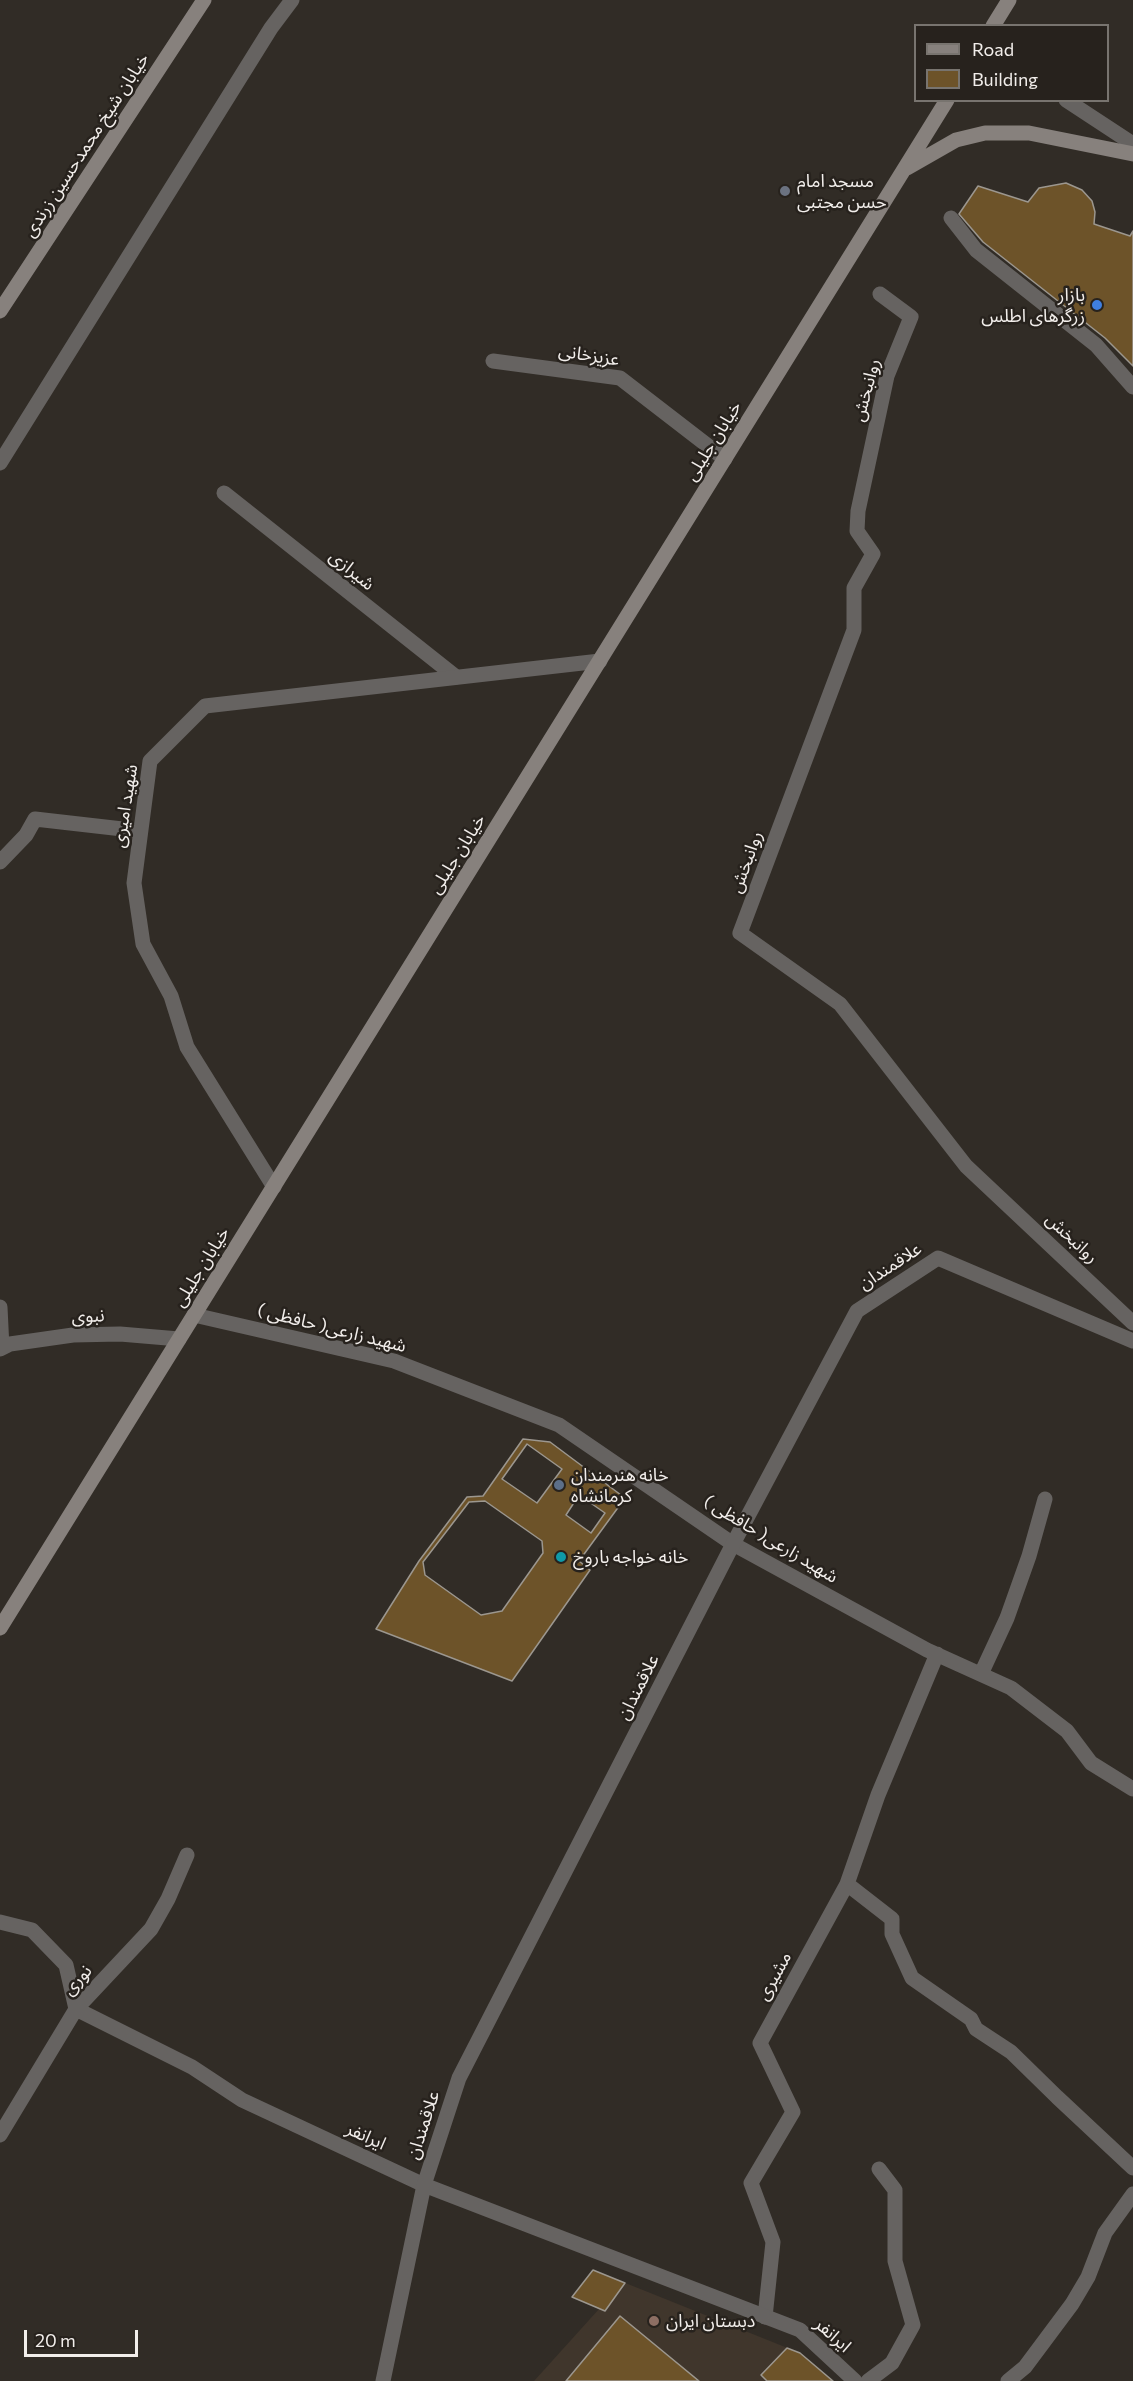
<!DOCTYPE html>
<meta charset="utf-8">
<style>
body{margin:0}
#map{position:relative;width:1133px;height:2381px;overflow:hidden;background:#312c26;font-family:Commissioner,sans-serif}
canvas{display:block}
.legend{position:absolute;left:914px;top:24px;width:195px;height:78px;box-sizing:border-box;background:#27221d;border:2px solid #78746f;margin:0;padding:8px 10px;list-style:none;font-size:18px;color:#f2eeeb}
.legend li{display:flex;align-items:center;gap:12px;height:30px}
.legend b{width:30px;border:2px solid #78746f}
.scale{position:absolute;left:24px;top:2330px;width:114px;height:27px;box-sizing:border-box;border:3px solid #f2eeeb;border-top:0;padding-left:8px;font-size:18px;line-height:21px;white-space:nowrap;color:#f2eeeb;-webkit-text-stroke:4px #27221d;paint-order:stroke}
</style>
<div id="map">
<canvas width="1133" height="2381"></canvas>
<ul class="legend">
<li><b style="height:8px;background:#87817d"></b>Road</li>
<li><b style="height:16px;background:#6d5329"></b>Building</li>
</ul>
<div class="scale">20 m</div>
</div>
<script>
const ctx = document.querySelector('canvas').getContext('2d');
ctx.lineJoin = 'round';
function fill(path, color) { ctx.fillStyle = color; ctx.fill(path, 'evenodd'); }
const poly = rows => new Path2D(rows.map(r => 'M' + r).join(''));
function trace(path, color, width, dash) { ctx.strokeStyle = color; ctx.lineWidth = width; ctx.lineCap = dash ? 'butt' : 'round'; ctx.setLineDash(dash || []); ctx.stroke(path); }
function write(font, color, halo, rows, align = 'center') {
  ctx.font = font + ' Commissioner,"Noto Sans Arabic",sans-serif'; ctx.lineWidth = 5; ctx.setLineDash([]); ctx.textBaseline = 'middle'; ctx.strokeStyle = halo; ctx.fillStyle = color; for (const [text, x, y, turn = 0] of rows) {
    ctx.save(); ctx.translate(x, y); ctx.rotate((+turn || 0) * Math.PI / 180); ctx.textAlign = isNaN(turn) ? turn : align; if (halo) ctx.strokeText(text, 0, 0); ctx.fillText(text, 0, 0); ctx.restore();
  }
}
fill(poly([
 [593,2270,800,2353,833,2381,534,2381,599,2309,572,2297]
]), '#40362c');
const building = poly([
 [1066,183,1082,190,1092,201,1095,212,1094,224,1130,236,1133,231,1133,366,1105,338,983,242,959,214,978,186,1028,202,1039,188,1066,183],
 [523,1439,550,1442,625,1498,579,1561,590,1570,512,1681,376,1629,419,1561,467,1497,483,1496,523,1439],
 [527,1444,562,1469,537,1503,502,1479,527,1444],
 [579,1495,605,1513,591,1533,566,1515,579,1495],
 [485,1501,542,1541,543,1553,502,1611,481,1615,425,1575,423,1562,469,1502,485,1501],
 [593,2270,625,2283,605,2311,572,2297,593,2270],
 [620,2316,699,2381,566,2381,620,2316],
 [787,2348,800,2353,833,2381,767,2381,761,2375,787,2348]
]);
fill(building, '#6d5329');
trace(building, '#9c978f', 1.5);
trace(poly([
 [951,218,976,250,1096,345,1133,387],
 [880,294,911,317,887,376,858,511,857,531,873,554,854,588,854,630,740,933,840,1004,966,1166,1133,1323],
 [0,463,271,28,292,0],
 [224,493,456,677],
 [0,862,26,835,35,819,140,831],
 [0,1307,2,1348],
 [194,1315,394,1361,559,1425,733,1544,927,1650,1011,1688,1067,1731,1091,1763,1133,1789],
 [0,1349,10,1344,73,1335,120,1334,179,1339],
 [981,1674,1007,1618,1029,1556,1045,1499],
 [847,1884,892,1919,892,1934,912,1978,971,2019,976,2029,1011,2052,1057,2097,1133,2168],
 [0,1922,32,1930,66,1965,76,2009,192,2067,242,2100,424,2185],
 [0,2135,76,2009,151,1929,168,1899,187,1855],
 [765,2317,773,2242,751,2183,793,2112,760,2043,847,1884,878,1795,937,1654],
 [868,2381,892,2363,913,2325,895,2261,895,2190,879,2169]
]), '#666361', 15);
trace(poly([
 [493,361,620,378,725,459],
 [274,1187,187,1047,171,996,143,944,134,883,150,761,205,706,600,661],
 [424,2185,800,2330,855,2381],
 [383,2381,424,2185,459,2078,733,1544,857,1311,938,1258,1133,1341],
 [1008,2381,1025,2367,1072,2304,1088,2277,1105,2233,1133,2194]
]), '#666361', 15);
trace(poly([
 [1066,100,1133,144]
]), '#666361', 15);
trace(poly([
 [993,26,1009,0],
 [907,168,956,140,985,133,1029,133,1133,154],
 [0,311,204,0],
 [0,1628,947,100]
]), '#87817d', 15);
for (const [x, y, r, color] of [
 [785,191,6,"#6b7280"],
 [1097,305,6,"#3f7fe0"],
 [559,1485,6,"#5c6f8a"],
 [561,1557,6,"#0f9aa8"],
 [654,2321,6,"#8d6e63"]
]) { const dot = new Path2D(); dot.arc(x, y, r, 0, 2 * Math.PI); ctx.fillStyle = color; ctx.fill(dot); trace(dot, '#27221d', 2); }
write('18px', '#f2eeeb', '#27221d', [
 ["خیابان شیخ محمدحسین زرندی",86,145,-57],
 ["عزیزخانی",589,355,9],
 ["روانبخش",866,390,-75],
 ["خیابان جلیلی",713,441,-58],
 ["شیرازی",352,570,39],
 ["شهید امیری",125,806,-81],
 ["خیابان جلیلی",457,854,-58],
 ["روانبخش",746,862,-70],
 ["روانبخش",1072,1238,43],
 ["علاقمندان",890,1266,-33],
 ["خیابان جلیلی",201,1267,-58],
 ["نبوی",88,1316,-3],
 ["شهید زارعی( حافظی )",332,1328,14],
 ["شهید زارعی( حافظی )",771,1539,31],
 ["علاقمندان",638,1687,-63],
 ["مشیری",774,1976,-61],
 ["نوری",77,1980,-48],
 ["علاقمندان",423,2125,-72],
 ["ایرانفر",366,2136,25],
 ["ایرانفر",833,2335,42]
]);
write('18px', '#f2eeeb', '#27221d', [
 ["مسجد امام",797,181],
 ["حسن مجتبی",797,202],
 ["بازار",1085,295,"right"],
 ["زرگرهای اطلس",1085,316,"right"],
 ["خانه هنرمندان",571,1475],
 ["کرمانشاه",571,1496],
 ["خانه خواجه باروخ",573,1557],
 ["دبستان ایران",666,2321]
], 'left');
</script>
